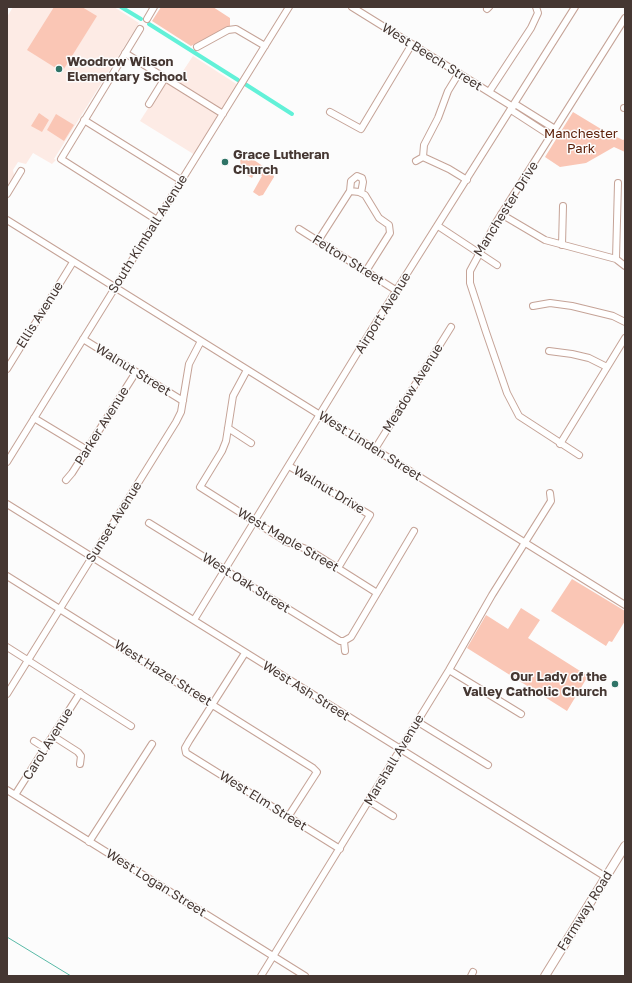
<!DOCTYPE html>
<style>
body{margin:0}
#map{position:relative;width:632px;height:983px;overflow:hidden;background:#fcfcfc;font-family:"Golos Text",sans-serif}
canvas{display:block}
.frame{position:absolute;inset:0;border:8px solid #453732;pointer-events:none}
</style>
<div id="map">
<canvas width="632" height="983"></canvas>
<div class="frame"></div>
</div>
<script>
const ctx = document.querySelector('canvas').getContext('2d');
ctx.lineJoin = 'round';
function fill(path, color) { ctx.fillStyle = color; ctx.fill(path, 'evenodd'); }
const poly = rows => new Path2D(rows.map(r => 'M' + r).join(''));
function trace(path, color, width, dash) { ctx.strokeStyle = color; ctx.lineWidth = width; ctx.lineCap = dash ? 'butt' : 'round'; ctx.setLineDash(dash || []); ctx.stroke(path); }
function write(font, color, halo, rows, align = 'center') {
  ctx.font = font + ' "Golos Text",sans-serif'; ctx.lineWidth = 3; ctx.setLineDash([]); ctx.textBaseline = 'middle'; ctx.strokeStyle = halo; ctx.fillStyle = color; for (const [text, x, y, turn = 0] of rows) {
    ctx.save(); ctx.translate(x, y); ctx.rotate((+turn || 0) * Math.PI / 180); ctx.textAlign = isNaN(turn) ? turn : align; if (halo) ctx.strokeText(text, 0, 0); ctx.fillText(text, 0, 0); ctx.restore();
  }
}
fill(poly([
 [13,7,114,7,139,23,54,159,56,160,52,164,33,153,26,164,18,162,13,170,14,175,7,186,7,17],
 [193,56,238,85,195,155,140,121,165,82,173,86]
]), '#fdebe5');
fill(poly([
 [54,7,82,7,97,16,62,72,27,50],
 [161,7,213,7,230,18,230,26,191,46,152,21],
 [573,112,606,132,623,140,625,139,625,152,614,147,586,163,560,167,545,157],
 [39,113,49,120,42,132,31,126],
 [56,114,74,125,64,141,47,130],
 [240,158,249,161,251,158,273,173,274,177,263,195,259,196,253,192,262,176,255,172,252,178,245,174,246,172,241,169],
 [572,579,625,611,625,621,612,642,609,641,606,646,551,611],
 [521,608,540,620,528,638,588,676,567,711,467,648,486,615,508,629]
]), '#fac6b5');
trace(poly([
 [7,937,71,976]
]), '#59b9a6', 1);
trace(poly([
 [121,7,141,19],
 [149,24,238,80],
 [245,84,292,114]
]), '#62f1d8', 4);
const minor = poly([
 [352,7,513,107],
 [487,9,489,7],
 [147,19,154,7],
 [140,29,61,159,157,220],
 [197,47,228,30,236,29,265,46],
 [125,53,223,114],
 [459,73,448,91,438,118,424,145,423,157,449,169,467,180],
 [489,92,531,28,538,13,536,7],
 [149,104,165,78],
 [515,104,555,129],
 [624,108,625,108],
 [511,110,551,136],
 [330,112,361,129,412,44],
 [84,120,182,181],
 [416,161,423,157],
 [350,191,359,192,365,195,379,218,389,225,390,233,366,271],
 [7,194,21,171],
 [501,214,545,240,616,259,625,266],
 [7,220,625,605],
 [438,226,497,265],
 [299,229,397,291],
 [318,241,350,191,351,181,357,176,362,178,363,182,361,193],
 [562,245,563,206],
 [616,259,618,183],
 [533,306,550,303,572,306,613,316,625,322],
 [83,339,183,401],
 [549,351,572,354,589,358,607,367],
 [7,369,73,262],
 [247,370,233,396,226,441,222,451,200,487,287,542,309,550,377,593],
 [34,418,87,450],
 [228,428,251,443],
 [560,444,625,338],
 [375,449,451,327],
 [579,455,519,416,507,393,486,332,470,283,470,271,497,221,625,18],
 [7,462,289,7],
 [289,466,370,515,338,568],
 [66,480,72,473,136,372],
 [7,504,606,877],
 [149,523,340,641,344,641],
 [7,576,313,768,317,772,315,775,288,817],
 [194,620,372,329,575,7],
 [344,641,351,637,414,531],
 [344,641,345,651],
 [7,647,131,726],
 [245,653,189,741,185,748,186,753,340,849],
 [449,670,521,714],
 [7,694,176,422,181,412,189,364,201,341],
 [418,722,488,765],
 [53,736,78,752,81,756,80,764],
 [34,741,45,748],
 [7,790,305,976],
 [15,795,80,693],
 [369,801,393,816],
 [89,842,152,744],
 [261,976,449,670,492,595,551,501,550,493],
 [471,976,473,972]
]);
const major = poly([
 [545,976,625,846]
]);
trace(minor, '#c5a397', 8);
trace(major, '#c5a397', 10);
trace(minor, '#fff', 6);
trace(major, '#fff', 8);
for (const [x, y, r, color] of [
 [59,69,4,"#2f7467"],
 [225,162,4,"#2f7467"],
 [615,684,4,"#2f7467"]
]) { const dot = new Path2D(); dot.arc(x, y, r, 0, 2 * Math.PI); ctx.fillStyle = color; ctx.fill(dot); trace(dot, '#fcfcfc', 1.5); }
write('13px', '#453732', '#fcfcfc', [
 ["West Beech Street",432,57,32],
 ["Manchester Drive",506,209,-58],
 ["South Kimball Avenue",148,234,-58],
 ["Felton Street",348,260,32],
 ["Airport Avenue",383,313,-58],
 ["Ellis Avenue",40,315,-58],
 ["Walnut Street",133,370,32],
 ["Meadow Avenue",413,388,-58],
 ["Parker Avenue",102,426,-58],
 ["West Linden Street",370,446,32],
 ["Walnut Drive",329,490,31],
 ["Sunset Avenue",114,522,-58],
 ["West Maple Street",288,540,30],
 ["West Oak Street",246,583,32],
 ["West Hazel Street",163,673,32],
 ["West Ash Street",306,691,32],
 ["Carol Avenue",48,744,-58],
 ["Marshall Avenue",394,760,-59],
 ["West Elm Street",263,801,32],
 ["West Logan Street",156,883,32],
 ["Farmway Road",585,911,-58]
]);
write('bold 13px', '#453732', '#fcfcfc', [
 ["Woodrow Wilson",67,62],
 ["Elementary School",67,77],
 ["Grace Lutheran",233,155],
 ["Church",233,170],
 ["Our Lady of the",607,677,"right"],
 ["Valley Catholic Church",607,692,"right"]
], 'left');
write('13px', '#5d2009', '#fcfcfc', [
 ["Manchester",581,134],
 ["Park",581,149]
]);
</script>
